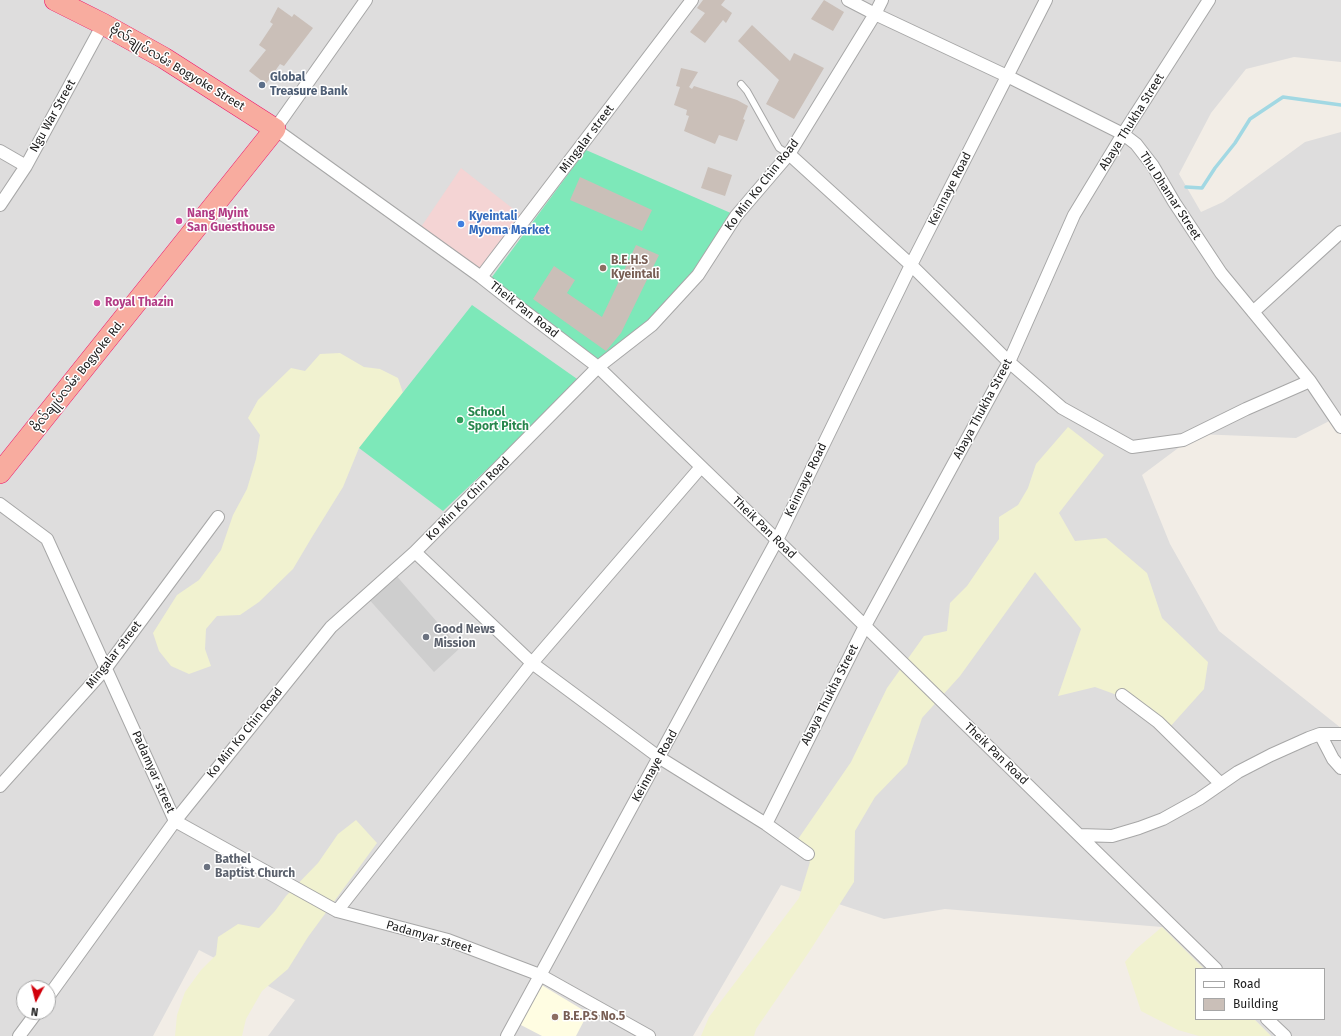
<!DOCTYPE html>
<meta charset="utf-8">
<style>
body{margin:0}
#map{position:relative;width:1341px;height:1036px;overflow:hidden;background:#f2ede6;font-family:"Fira Sans",sans-serif}
canvas{display:block}
.legend{position:absolute;left:1195px;top:968px;width:130px;height:52px;box-sizing:border-box;background:#fff;border:1px solid #a6a6a6;margin:0;padding:5px 7px;list-style:none;font-size:12px;color:#202020}
.legend li{display:flex;align-items:center;gap:8px;height:20px}
.legend b{width:20px;border:1px solid #a6a6a6}
.north{position:absolute;left:16px;top:980px;width:40px;height:40px;box-sizing:border-box;background:#fff;border:1px solid #a6a6a6;border-radius:50%;rotate:187deg;font-size:11px;font-weight:700;line-height:16px;text-align:center;color:#202020}
.north::after{content:'';display:block;margin:auto;width:14px;height:18px;background:#d1000b;clip-path:polygon(50% 0,100% 100%,50% 72%,0 100%)}
</style>
<div id="map">
<canvas width="1341" height="1036"></canvas>
<ul class="legend">
<li><b style="height:5px;background:#fff"></b>Road</li>
<li><b style="height:11px;background:#cabfb8"></b>Building</li>
</ul>
<div class="north">N</div>
</div>
<script>
const ctx = document.querySelector('canvas').getContext('2d');
ctx.lineJoin = 'round';
function fill(path, color) { ctx.fillStyle = color; ctx.fill(path, 'evenodd'); }
const poly = rows => new Path2D(rows.map(r => 'M' + r).join(''));
function trace(path, color, width, dash) { ctx.strokeStyle = color; ctx.lineWidth = width; ctx.lineCap = dash ? 'butt' : 'round'; ctx.setLineDash(dash || []); ctx.stroke(path); }
function write(font, color, halo, rows, align = 'center') {
  ctx.font = font + ' "Fira Sans","Noto Sans Myanmar",sans-serif'; ctx.lineWidth = 3; ctx.setLineDash([]); ctx.textBaseline = 'middle'; ctx.strokeStyle = halo; ctx.fillStyle = color; for (const [text, x, y, turn = 0] of rows) {
    ctx.save(); ctx.translate(x, y); ctx.rotate((+turn || 0) * Math.PI / 180); ctx.textAlign = isNaN(turn) ? turn : align; if (halo) ctx.strokeText(text, 0, 0); ctx.fillText(text, 0, 0); ctx.restore();
  }
}
fill(poly([
 [0,0,1341,0,1341,62,1294,57,1246,69,1211,113,1179,174,1201,212,1223,202,1305,142,1341,132,1341,415,1296,438,1197,434,1142,475,1170,544,1219,631,1341,728,1341,1036,1271,1036,1254,1019,1324,1019,1324,969,1204,969,1162,927,945,909,884,919,781,885,693,1036,268,1036,295,1000,199,950,153,1036,0,1036],
 [24,988,48,988,48,1012,24,1012]
]), '#dedddd');
fill(poly([
 [461,168,521,215,476,274,419,230]
]), '#f4d4d4');
fill(poly([
 [540,984,588,1013,576,1036,542,1036,519,1024]
]), '#fffde2');
fill(poly([
 [393,572,460,648,434,672,366,596]
]), '#cecece');
fill(poly([
 [340,353,364,367,380,369,398,378,403,393,359,448,343,487,312,537,293,569,259,602,240,615,217,616,206,629,205,649,211,666,189,674,171,666,159,651,153,633,177,595,199,580,221,550,233,515,247,489,256,459,260,435,248,418,258,400,291,368,305,371,320,354],
 [1068,427,1104,455,1059,513,1075,541,1106,538,1147,573,1162,618,1208,662,1204,689,1169,728,1150,707,1095,687,1058,696,1081,629,1035,572,960,676,922,718,907,764,875,797,855,831,854,882,809,952,756,1029,754,1036,701,1036,709,1017,799,898,810,862,794,845,851,762,887,688,924,636,947,631,950,603,967,586,999,539,999,517,1018,505,1028,488,1036,464],
 [356,820,377,843,308,937,288,969,262,991,246,1019,242,1036,175,1036,177,1015,185,992,201,970,216,955,218,937,238,924,259,928,275,911,286,896,318,863,338,834],
 [1162,927,1204,969,1196,969,1196,1019,1254,1019,1271,1036,1199,1036,1178,1030,1141,1011,1125,962,1136,949]
]), '#f1f2d0');
fill(poly([
 [586,150,733,214,698,275,607,367,489,281],
 [472,305,580,381,443,511,359,448]
]), '#7de8b9');
trace(poly([
 [1186,187,1202,188,1215,168,1235,143,1250,119,1283,97,1341,105]
]), '#a2d8e3', 3.5);
fill(poly([
 [703,0,725,0,721,5,732,13,726,23,723,20,705,43,690,32,705,13,697,8],
 [824,0,844,12,833,31,811,19],
 [278,7,292,17,294,14,313,28,284,66,280,64,266,84,249,71,266,50,259,45,273,24,270,22],
 [752,25,790,61,794,53,824,68,794,119,766,104,779,80,738,41],
 [681,68,698,72,689,87,692,89,694,86,737,100,748,106,743,119,745,120,737,141,719,135,715,144,684,131,689,116,686,115,687,110,674,105,680,87,676,86],
 [708,167,732,175,725,196,701,188],
 [580,177,652,210,642,231,570,200],
 [636,245,659,255,621,333,606,351,533,299,554,266,575,280,567,293,602,317]
]), '#cabfb8');
const service = poly([
 [741,84,747,91,779,148,789,154]
]);
const minor = poly([
 [366,0,275,129,481,277,519,307,598,367,777,540,1216,969],
 [848,0,875,14,1007,76,1123,134,1136,144,1153,166,1174,202,1221,273,1310,381,1341,427],
 [0,151,26,166],
 [789,154,911,265,1009,362,1062,408,1132,447,1183,440,1246,409,1310,381],
 [0,205,26,166,103,24],
 [481,277,692,0],
 [1253,312,1341,232],
 [0,504,47,539,175,821,337,911,448,940,540,975,649,1036],
 [415,552,532,663,660,758,766,824,808,854],
 [1122,695,1158,722,1221,784],
 [1320,734,1333,759,1341,768],
 [0,786,106,668,218,517],
 [766,824,865,626,1009,362,1074,215,1123,134,1209,0],
 [1079,835,1112,836,1139,828,1163,819,1199,799,1238,772,1271,755,1309,738,1320,734,1341,734],
 [337,911,532,663,701,467],
 [48,997,175,821,331,627,415,552,598,367,652,325,698,275,736,216,789,154,875,14,882,0],
 [1267,1019,1285,1036],
 [19,1036,37,1012],
 [507,1036,777,540,911,265,1046,0]
]);
const trunk = poly([
 [0,473,275,129,164,58,103,24,55,0]
]);
trace(service, '#a7a7a7', 8);
trace(minor, '#a7a7a7', 14);
trace(trunk, '#ed166b', 22);
trace(service, '#fff', 6);
trace(minor, '#fff', 12);
trace(trunk, '#f8ac9f', 21);
for (const [x, y, r, color] of [
 [262,85,4,"#5c6f8a"],
 [179,221,4,"#d1479c"],
 [461,224,4,"#3f7fe0"],
 [603,268,4,"#8d6e63"],
 [97,303,4,"#d1479c"],
 [460,420,4,"#2e9e5b"],
 [426,637,4,"#6b7280"],
 [207,867,4,"#6b7280"],
 [555,1017,4,"#8d6e63"]
]) { const dot = new Path2D(); dot.arc(x, y, r, 0, 2 * Math.PI); ctx.fillStyle = color; ctx.fill(dot); trace(dot, '#fff', 1.5); }
write('12px', '#202020', '#fff', [
 ["ဗိုလ်ချုပ်လမ်း Bogyoke Street",177,68,31],
 ["Ngu War Street",53,116,-61],
 ["Abaya Thukha Street",1132,122,-58],
 ["Mingalar street",587,139,-53],
 ["Ko Min Ko Chin Road",762,185,-52],
 ["Keinnaye Road",950,189,-63],
 ["Thu Dhamar Street",1170,196,57],
 ["Theik Pan Road",524,310,38],
 ["ဗိုလ်ချုပ်လမ်း Bogyoke Rd.",78,376,-51],
 ["Abaya Thukha Street",983,409,-62],
 ["Keinnaye Road",806,480,-64],
 ["Ko Min Ko Chin Road",468,499,-45],
 ["Theik Pan Road",764,528,44],
 ["Mingalar street",114,655,-52],
 ["Abaya Thukha Street",830,695,-63],
 ["Ko Min Ko Chin Road",245,733,-51],
 ["Theik Pan Road",996,754,44],
 ["Keinnaye Road",655,766,-61],
 ["Padamyar street",153,772,66],
 ["Padamyar street",429,937,16]
]);
write('bold 12px', '#4e5e75', '#fff', [
 ["Global",270,78],
 ["Treasure Bank",270,92]
], 'left');
write('bold 12px', '#b23c85', '#fff', [
 ["Nang Myint",187,214],
 ["San Guesthouse",187,228],
 ["Royal Thazin",105,303]
], 'left');
write('bold 12px', '#366cbe', '#fff', [
 ["Kyeintali",469,217],
 ["Myoma Market",469,231]
], 'left');
write('bold 12px', '#785e54', '#fff', [
 ["B.E.H.S",611,261],
 ["Kyeintali",611,275],
 ["B.E.P.S No.5",563,1017]
], 'left');
write('bold 12px', '#27864d', '#fff', [
 ["School",468,413],
 ["Sport Pitch",468,427]
], 'left');
write('bold 12px', '#5b616d', '#fff', [
 ["Good News",434,630],
 ["Mission",434,644],
 ["Bathel",215,860],
 ["Baptist Church",215,874]
], 'left');
</script>
